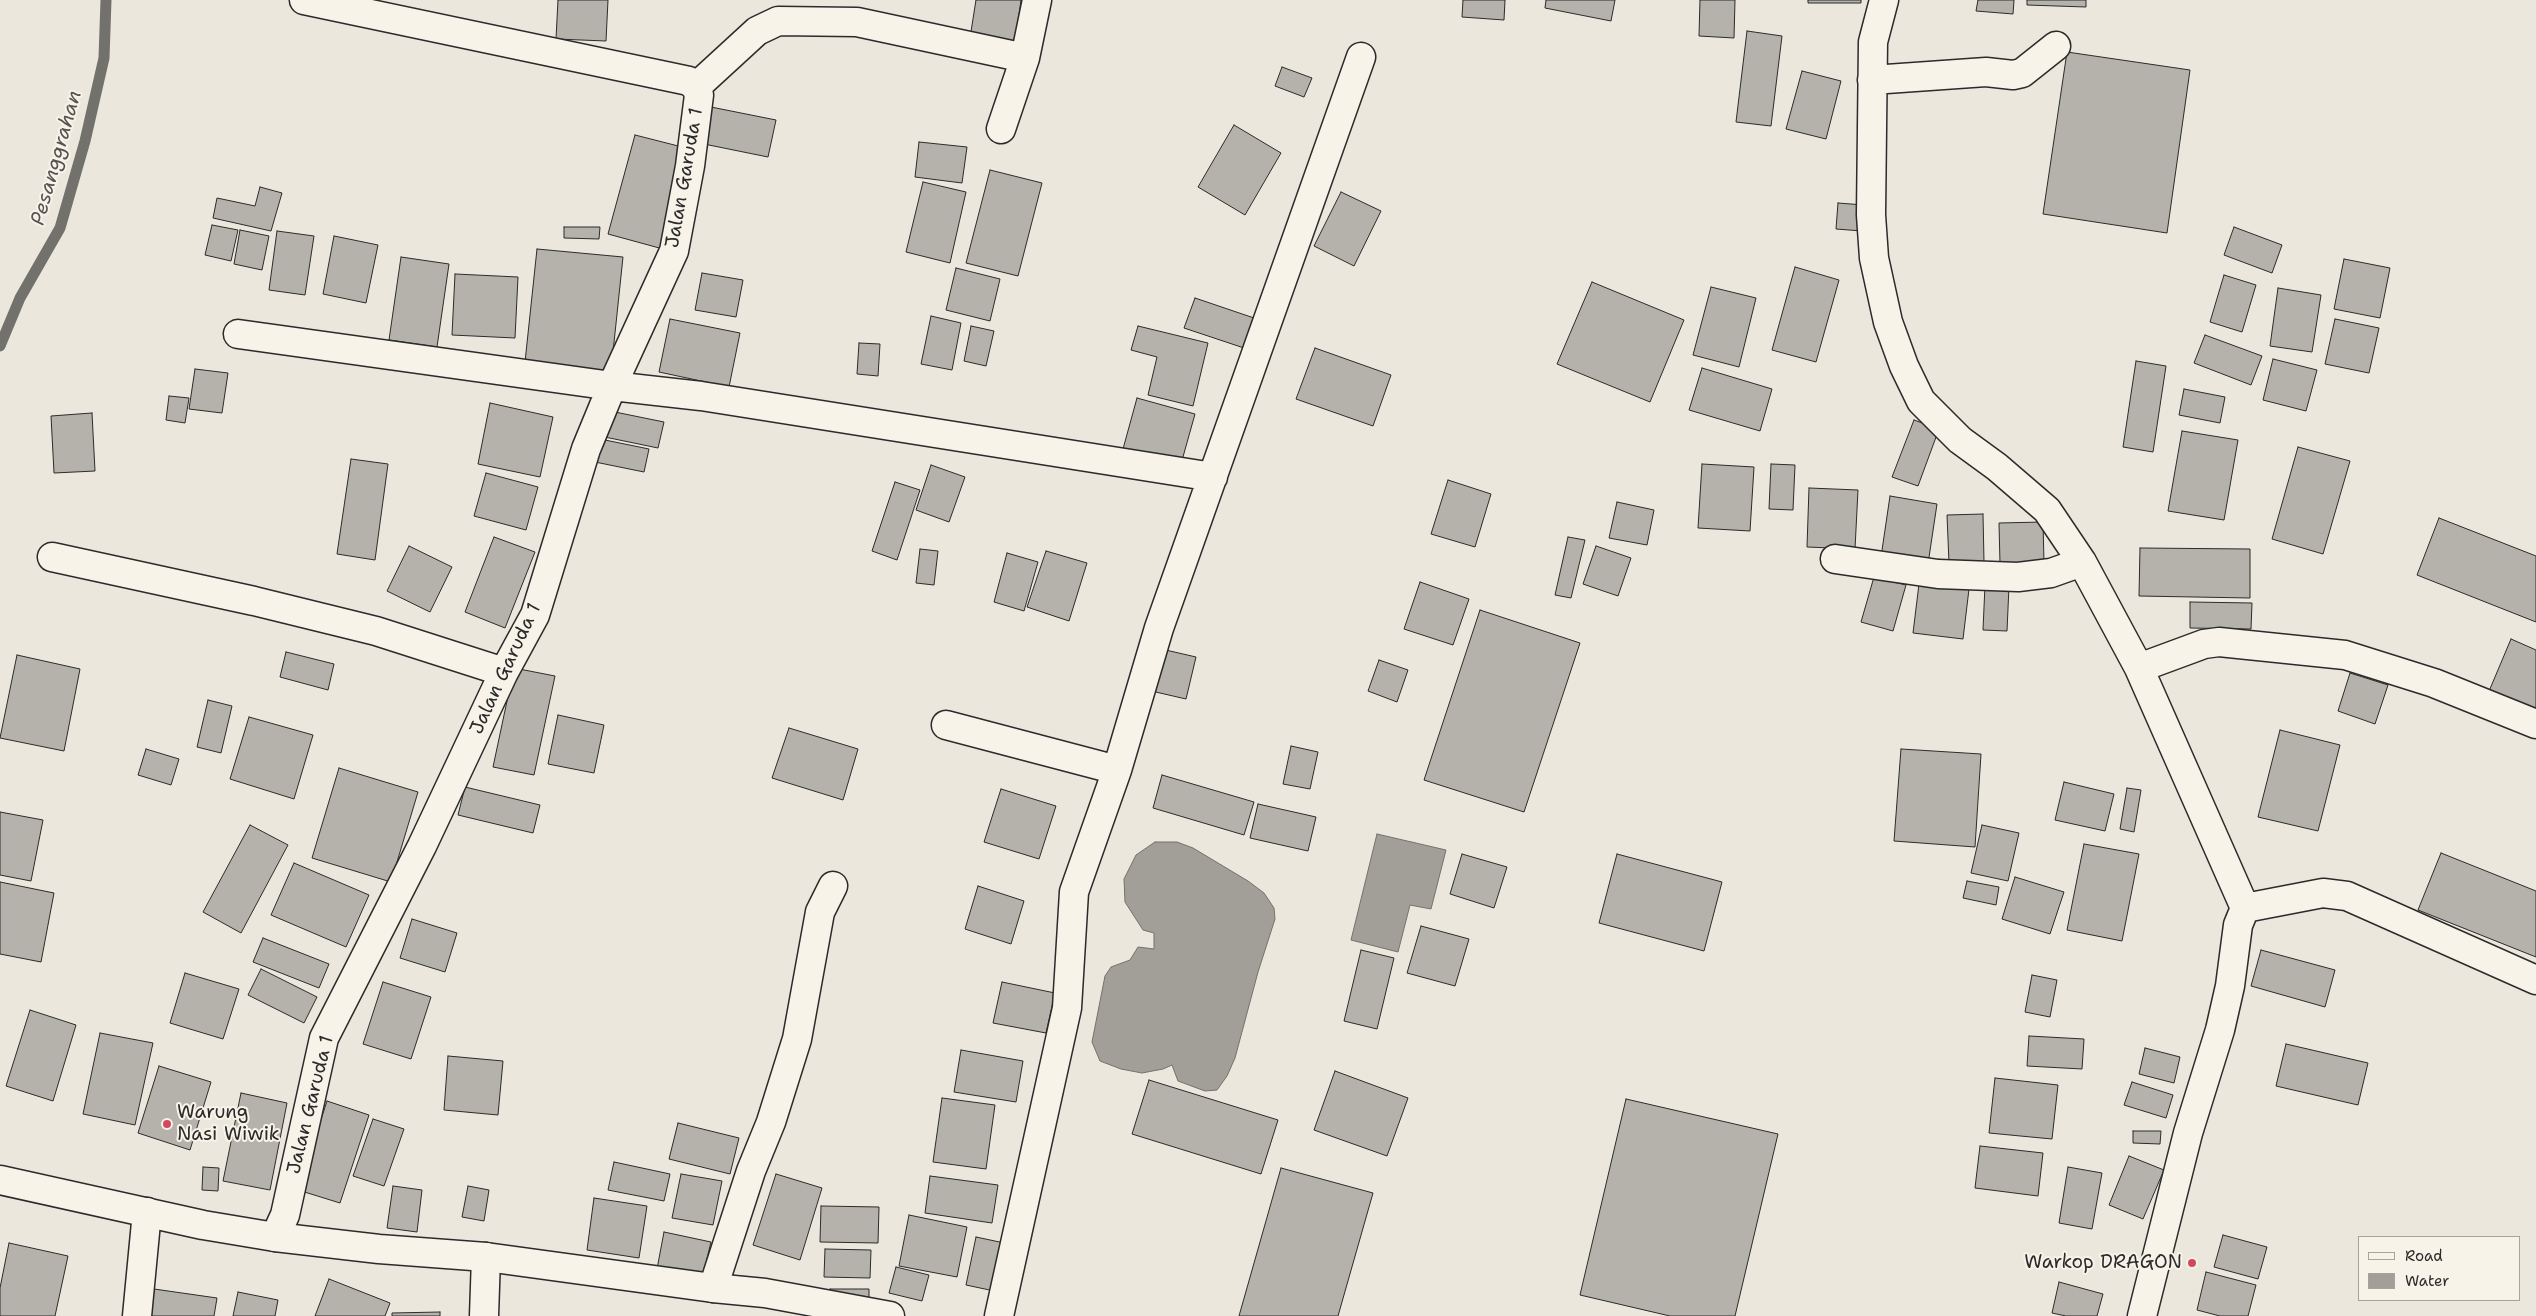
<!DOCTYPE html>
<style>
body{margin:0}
#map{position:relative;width:2536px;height:1316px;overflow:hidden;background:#ebe7dd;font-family:"Shantell Sans",sans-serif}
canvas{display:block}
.legend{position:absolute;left:2358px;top:1236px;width:162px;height:65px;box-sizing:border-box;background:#f7f3e8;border:1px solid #a5a39c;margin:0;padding:6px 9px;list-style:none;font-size:15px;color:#2b2b2b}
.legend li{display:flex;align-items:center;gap:10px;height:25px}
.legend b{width:25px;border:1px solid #a5a39c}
</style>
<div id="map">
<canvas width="2536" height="1316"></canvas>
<ul class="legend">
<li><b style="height:6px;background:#f7f3e8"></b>Road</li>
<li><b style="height:14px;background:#a29f98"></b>Water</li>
</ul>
</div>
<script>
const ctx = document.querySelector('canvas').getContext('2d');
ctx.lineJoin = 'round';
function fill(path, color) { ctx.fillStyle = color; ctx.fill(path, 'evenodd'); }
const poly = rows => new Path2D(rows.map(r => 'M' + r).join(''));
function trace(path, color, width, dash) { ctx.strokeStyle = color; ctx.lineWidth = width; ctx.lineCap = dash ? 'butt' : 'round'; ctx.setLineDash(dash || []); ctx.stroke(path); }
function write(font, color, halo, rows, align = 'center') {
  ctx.font = font + ' "Shantell Sans",sans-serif'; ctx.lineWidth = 4; ctx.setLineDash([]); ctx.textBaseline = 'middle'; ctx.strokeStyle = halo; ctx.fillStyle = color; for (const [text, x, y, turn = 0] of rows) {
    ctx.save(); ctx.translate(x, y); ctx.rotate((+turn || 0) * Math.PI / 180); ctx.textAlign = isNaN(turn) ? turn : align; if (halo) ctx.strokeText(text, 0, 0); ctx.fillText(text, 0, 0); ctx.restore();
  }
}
const water = poly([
 [1377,834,1446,850,1431,909,1410,905,1398,952,1351,940,1377,834],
 [1155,842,1177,842,1193,848,1248,881,1264,893,1274,908,1275,919,1258,972,1235,1058,1227,1076,1217,1090,1205,1091,1178,1081,1172,1065,1163,1069,1142,1073,1121,1069,1100,1061,1092,1042,1105,976,1111,967,1130,960,1138,947,1154,949,1154,933,1143,930,1125,902,1124,879,1136,855,1155,842]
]);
fill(water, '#a29f98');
trace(water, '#72716c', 1);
trace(poly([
 [0,346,20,298,60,228,85,141,104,58,106,0]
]), '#72716c', 11);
const building = poly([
 [558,0,608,0,606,41,556,39,558,0],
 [976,0,1021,0,1015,44,970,38,976,0],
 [1463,0,1505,0,1504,20,1462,17,1463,0],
 [1546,0,1615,0,1611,21,1545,8,1546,0],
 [1700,0,1735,0,1734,38,1699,36,1700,0],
 [1808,0,1861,0,1861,3,1808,3,1808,0],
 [1978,0,2014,0,2013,14,1976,11,1978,0],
 [2027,0,2086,0,2086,7,2027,5,2027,0],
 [1747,31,1782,36,1771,126,1736,122,1747,31],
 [2067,52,2190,70,2167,233,2043,214,2067,52],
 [1282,67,1312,78,1304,97,1275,86,1282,67],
 [1802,71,1841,81,1826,139,1786,129,1802,71],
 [706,106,776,120,768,157,699,143,706,106],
 [1234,125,1281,153,1245,215,1198,187,1234,125],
 [635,135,690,149,663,249,608,234,635,135],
 [919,142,967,147,962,183,915,177,919,142],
 [990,170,1042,183,1018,276,966,263,990,170],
 [923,182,966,192,950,263,906,252,923,182],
 [260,187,282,193,271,231,213,218,217,198,255,206,260,187],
 [1341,192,1381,211,1354,266,1314,246,1341,192],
 [1838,203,1864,205,1862,231,1836,229,1838,203],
 [212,225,238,230,231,261,205,255,212,225],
 [564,227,600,227,599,239,564,238,564,227],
 [2234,227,2282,245,2272,273,2224,255,2234,227],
 [240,230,269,236,262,270,234,264,240,230],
 [277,231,314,236,305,295,269,290,277,231],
 [334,236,378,245,366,303,323,294,334,236],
 [537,249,623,257,611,371,525,362,537,249],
 [401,257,449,264,437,347,389,340,401,257],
 [2344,259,2390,268,2380,318,2334,309,2344,259],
 [1795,267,1839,280,1816,362,1772,350,1795,267],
 [956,268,1000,279,990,321,946,310,956,268],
 [702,273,743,280,736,317,695,310,702,273],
 [455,274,518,277,515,338,452,335,455,274],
 [2224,275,2256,285,2242,332,2210,322,2224,275],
 [1592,282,1684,320,1650,402,1557,364,1592,282],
 [1711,287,1756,298,1739,367,1693,355,1711,287],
 [2278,288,2321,295,2312,352,2270,346,2278,288],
 [1195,298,1254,318,1244,348,1184,328,1195,298],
 [931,316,961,323,952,370,921,364,931,316],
 [670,319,740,333,729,387,659,372,670,319],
 [2335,319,2379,328,2369,373,2325,364,2335,319],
 [971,326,994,331,986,366,964,361,971,326],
 [1138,326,1208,343,1193,406,1148,395,1157,357,1131,350,1138,326],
 [2205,335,2262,356,2251,385,2194,363,2205,335],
 [859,343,880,344,878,376,857,374,859,343],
 [1315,348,1391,375,1373,426,1296,399,1315,348],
 [2273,359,2317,370,2306,411,2263,400,2273,359],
 [2136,361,2166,366,2153,452,2123,447,2136,361],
 [1702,368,1772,389,1760,431,1689,410,1702,368],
 [195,369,228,373,222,413,189,409,195,369],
 [2184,389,2225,397,2220,423,2179,415,2184,389],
 [169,396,189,398,185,423,166,420,169,396],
 [1137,398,1195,414,1181,464,1123,449,1137,398],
 [490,403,553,417,540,477,478,464,490,403],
 [605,410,664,422,658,448,600,436,605,410],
 [92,413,95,471,54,473,51,416,92,413],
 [1914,420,1939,429,1918,486,1892,477,1914,420],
 [2182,431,2238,440,2224,520,2168,511,2182,431],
 [600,439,649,449,644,472,595,462,600,439],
 [2298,447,2350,461,2323,554,2272,539,2298,447],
 [351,459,388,464,375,560,337,554,351,459],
 [1702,464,1754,467,1750,531,1698,528,1702,464],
 [1771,464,1795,465,1793,510,1769,509,1771,464],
 [931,465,965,477,949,522,916,510,931,465],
 [486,473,538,487,526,530,474,516,486,473],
 [1448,480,1491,494,1475,547,1431,534,1448,480],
 [895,482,920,490,897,560,872,551,895,482],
 [1809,488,1858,490,1855,549,1807,547,1809,488],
 [1890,496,1937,504,1928,564,1881,557,1890,496],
 [1617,502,1654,510,1647,545,1609,538,1617,502],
 [1983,514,1984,562,1949,563,1947,515,1983,514],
 [2439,518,2536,556,2536,622,2417,575,2439,518],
 [2043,522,2044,563,2000,564,1999,523,2043,522],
 [494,537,535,552,505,628,465,612,494,537],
 [1568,537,1585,540,1571,598,1555,595,1568,537],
 [409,546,452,567,430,612,387,591,409,546],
 [1596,546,1631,558,1618,596,1583,584,1596,546],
 [2140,548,2250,549,2250,598,2139,596,2140,548],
 [920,549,938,551,934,585,916,583,920,549],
 [1046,551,1087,563,1069,621,1027,607,1046,551],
 [1007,553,1038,562,1024,611,994,602,1007,553],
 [1874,577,1906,585,1893,631,1861,622,1874,577],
 [1420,582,1469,599,1453,645,1404,629,1420,582],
 [1919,584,1969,589,1963,639,1913,633,1919,584],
 [1985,585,2009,586,2007,631,1983,630,1985,585],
 [2190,602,2252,603,2251,629,2190,628,2190,602],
 [1480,610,1580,643,1524,812,1424,780,1480,610],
 [2511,639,2536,650,2536,717,2487,696,2511,639],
 [1157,648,1196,657,1186,699,1147,690,1157,648],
 [286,652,334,664,328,690,280,677,286,652],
 [17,655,80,669,64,751,0,738,17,655],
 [1379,660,1408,670,1397,702,1368,691,1379,660],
 [514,668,555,676,534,775,493,767,514,668],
 [2350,673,2388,685,2375,724,2338,711,2350,673],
 [208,700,232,706,221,753,197,747,208,700],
 [558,715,604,725,594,773,548,764,558,715],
 [249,717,313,735,294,799,230,779,249,717],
 [789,728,858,749,843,800,772,778,789,728],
 [2280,730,2340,745,2318,831,2258,817,2280,730],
 [1291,746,1318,752,1310,789,1283,784,1291,746],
 [146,749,179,759,171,785,138,775,146,749],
 [1901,749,1981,754,1975,847,1894,841,1901,749],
 [339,768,418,792,391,882,312,858,339,768],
 [1162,775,1254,802,1244,835,1153,808,1162,775],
 [2064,782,2114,794,2105,831,2055,820,2064,782],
 [465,787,540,805,533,833,458,815,465,787],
 [2127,788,2141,790,2134,832,2120,829,2127,788],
 [1001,789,1056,806,1039,859,984,842,1001,789],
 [1258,804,1316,817,1308,851,1250,838,1258,804],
 [0,812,43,820,31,881,0,875,0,812],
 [250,825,288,845,241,933,203,912,250,825],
 [1982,825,2019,833,2008,881,1971,873,1982,825],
 [2084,844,2139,854,2122,941,2067,930,2084,844],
 [2441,853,2536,891,2536,957,2418,910,2441,853],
 [1462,854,1507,867,1494,908,1450,894,1462,854],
 [1617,854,1722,882,1704,951,1599,923,1617,854],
 [294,863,369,895,346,947,271,915,294,863],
 [2015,877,2064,892,2050,934,2002,919,2015,877],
 [1967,881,1999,887,1996,905,1963,898,1967,881],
 [0,882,54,893,41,962,0,954,0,882],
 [978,886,1024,901,1011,944,965,929,978,886],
 [412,919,457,933,445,972,400,958,412,919],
 [1421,926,1469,939,1455,986,1407,973,1421,926],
 [263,938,329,964,319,988,253,962,263,938],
 [1361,950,1394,958,1377,1029,1344,1021,1361,950],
 [2261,950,2335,970,2325,1007,2251,986,2261,950],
 [261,969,317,997,304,1023,248,995,261,969],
 [185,973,239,989,223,1039,170,1023,185,973],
 [2032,975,2057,980,2050,1017,2025,1012,2032,975],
 [383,982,431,997,411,1059,363,1044,383,982],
 [1002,982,1055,993,1046,1033,993,1023,1002,982],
 [30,1010,76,1025,53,1101,6,1086,30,1010],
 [100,1033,153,1043,135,1125,83,1114,100,1033],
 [2029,1036,2084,1039,2082,1069,2027,1066,2029,1036],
 [2286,1044,2368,1063,2358,1105,2276,1086,2286,1044],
 [2145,1048,2180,1057,2174,1083,2139,1074,2145,1048],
 [961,1050,1023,1061,1016,1102,954,1092,961,1050],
 [448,1056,503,1061,498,1115,444,1110,448,1056],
 [159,1066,211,1082,190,1150,138,1133,159,1066],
 [1335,1071,1408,1098,1387,1156,1314,1130,1335,1071],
 [1995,1078,2058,1085,2052,1139,1989,1133,1995,1078],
 [1149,1080,1278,1120,1261,1174,1132,1134,1149,1080],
 [2132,1082,2173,1095,2166,1118,2124,1105,2132,1082],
 [241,1093,287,1103,270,1190,223,1181,241,1093],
 [942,1098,995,1105,986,1169,933,1162,942,1098],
 [1626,1099,1778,1134,1735,1316,1670,1316,1580,1295,1626,1099],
 [327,1101,369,1115,340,1203,298,1190,327,1101],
 [373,1119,404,1129,384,1186,353,1176,373,1119],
 [678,1123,739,1138,730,1174,669,1159,678,1123],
 [2133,1131,2161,1131,2160,1144,2133,1143,2133,1131],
 [1980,1146,2043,1153,2038,1196,1975,1188,1980,1146],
 [2129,1156,2164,1170,2143,1219,2109,1205,2129,1156],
 [614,1162,670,1174,664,1201,608,1190,614,1162],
 [203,1167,219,1168,218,1191,202,1190,203,1167],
 [2068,1167,2102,1173,2092,1229,2059,1223,2068,1167],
 [1281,1168,1373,1193,1338,1316,1239,1316,1281,1168],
 [681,1174,722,1181,713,1225,672,1218,681,1174],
 [776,1174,822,1188,800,1260,753,1245,776,1174],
 [930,1176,998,1185,992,1223,925,1213,930,1176],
 [393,1186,422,1190,417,1232,387,1228,393,1186],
 [468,1186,489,1190,484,1221,462,1217,468,1186],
 [594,1198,647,1206,639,1258,587,1250,594,1198],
 [821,1206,879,1207,878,1243,820,1242,821,1206],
 [909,1215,967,1227,957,1277,899,1266,909,1215],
 [664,1232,711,1242,702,1279,657,1269,664,1232],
 [2223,1235,2267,1247,2258,1279,2214,1267,2223,1235],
 [976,1237,1009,1244,999,1292,966,1285,976,1237],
 [9,1243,68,1256,55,1316,0,1316,0,1288,9,1243],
 [825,1249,871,1250,870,1278,824,1277,825,1249],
 [896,1267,929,1275,922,1301,889,1293,896,1267],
 [2206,1272,2256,1285,2248,1316,2220,1316,2197,1310,2206,1272],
 [329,1279,390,1303,385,1316,315,1316,329,1279],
 [2059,1282,2103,1294,2097,1316,2066,1316,2052,1313,2059,1282],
 [154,1289,217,1298,214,1316,151,1316,154,1289],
 [830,1289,869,1289,869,1304,830,1305,830,1289],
 [238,1292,278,1300,275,1316,233,1316,238,1292],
 [440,1312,440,1316,392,1316,392,1313,440,1312]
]);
fill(building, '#b5b2ab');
trace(building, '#2b2b2b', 1);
const street = poly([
 [1884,0,1873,42,1871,215,1874,258,1888,322,1904,366,1921,401,1960,440,1997,467,2047,510,2082,562,2139,668,2245,908,2238,925,2230,986,2220,1030,2188,1133,2142,1316],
 [1872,80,1986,72,2013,75,2022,73,2056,46],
 [696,87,757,31,778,21,857,22,1025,58],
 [1001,129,1025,58,1037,0],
 [238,334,612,386,701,396,1213,477],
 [52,557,254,601,376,631,504,672],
 [1835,559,1938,574,2018,577,2051,573,2082,562],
 [2139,668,2204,644,2219,642,2345,655,2434,683,2536,724],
 [946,725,1117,770],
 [2245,908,2323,893,2347,896,2536,980],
 [275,1237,285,1215,324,1038,422,846,504,672,535,615,586,449,612,386,674,251,690,166,699,95,696,87,689,81,304,0],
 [713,1288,751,1171,771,1122,797,1039,820,912,833,886],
 [137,1316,147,1212],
 [484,1316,486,1257],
 [999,1316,1067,1008,1074,892,1117,770,1159,628,1361,57]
]);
const secondary = poly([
 [0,1180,203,1225,275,1237,379,1249,486,1257,713,1288,765,1293,890,1316]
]);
trace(street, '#2b2b2b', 31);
trace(secondary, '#2b2b2b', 31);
trace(street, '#f7f3e8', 28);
trace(secondary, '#f7f3e8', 28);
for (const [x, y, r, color] of [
 [167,1124,5,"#d1495b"],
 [2192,1263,5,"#d1495b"]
]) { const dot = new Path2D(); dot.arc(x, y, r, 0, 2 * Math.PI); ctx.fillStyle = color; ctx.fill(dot); trace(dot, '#f7f3e8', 2); }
write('19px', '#2b2b2b', '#f7f3e8', [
 ["Jalan Garuda 1",685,178,-80],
 ["Jalan Garuda 1",506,669,-65],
 ["Jalan Garuda 1",311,1105,-76]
]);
write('19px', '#2b2b2b', '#f7f3e8', [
 ["Warung",177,1113],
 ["Nasi Wiwik",177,1135],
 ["Warkop DRAGON",2182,1263,"right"]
], 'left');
write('italic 20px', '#555451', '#f7f3e8', [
 ["Pesanggrahan",57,158,-74]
]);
</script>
